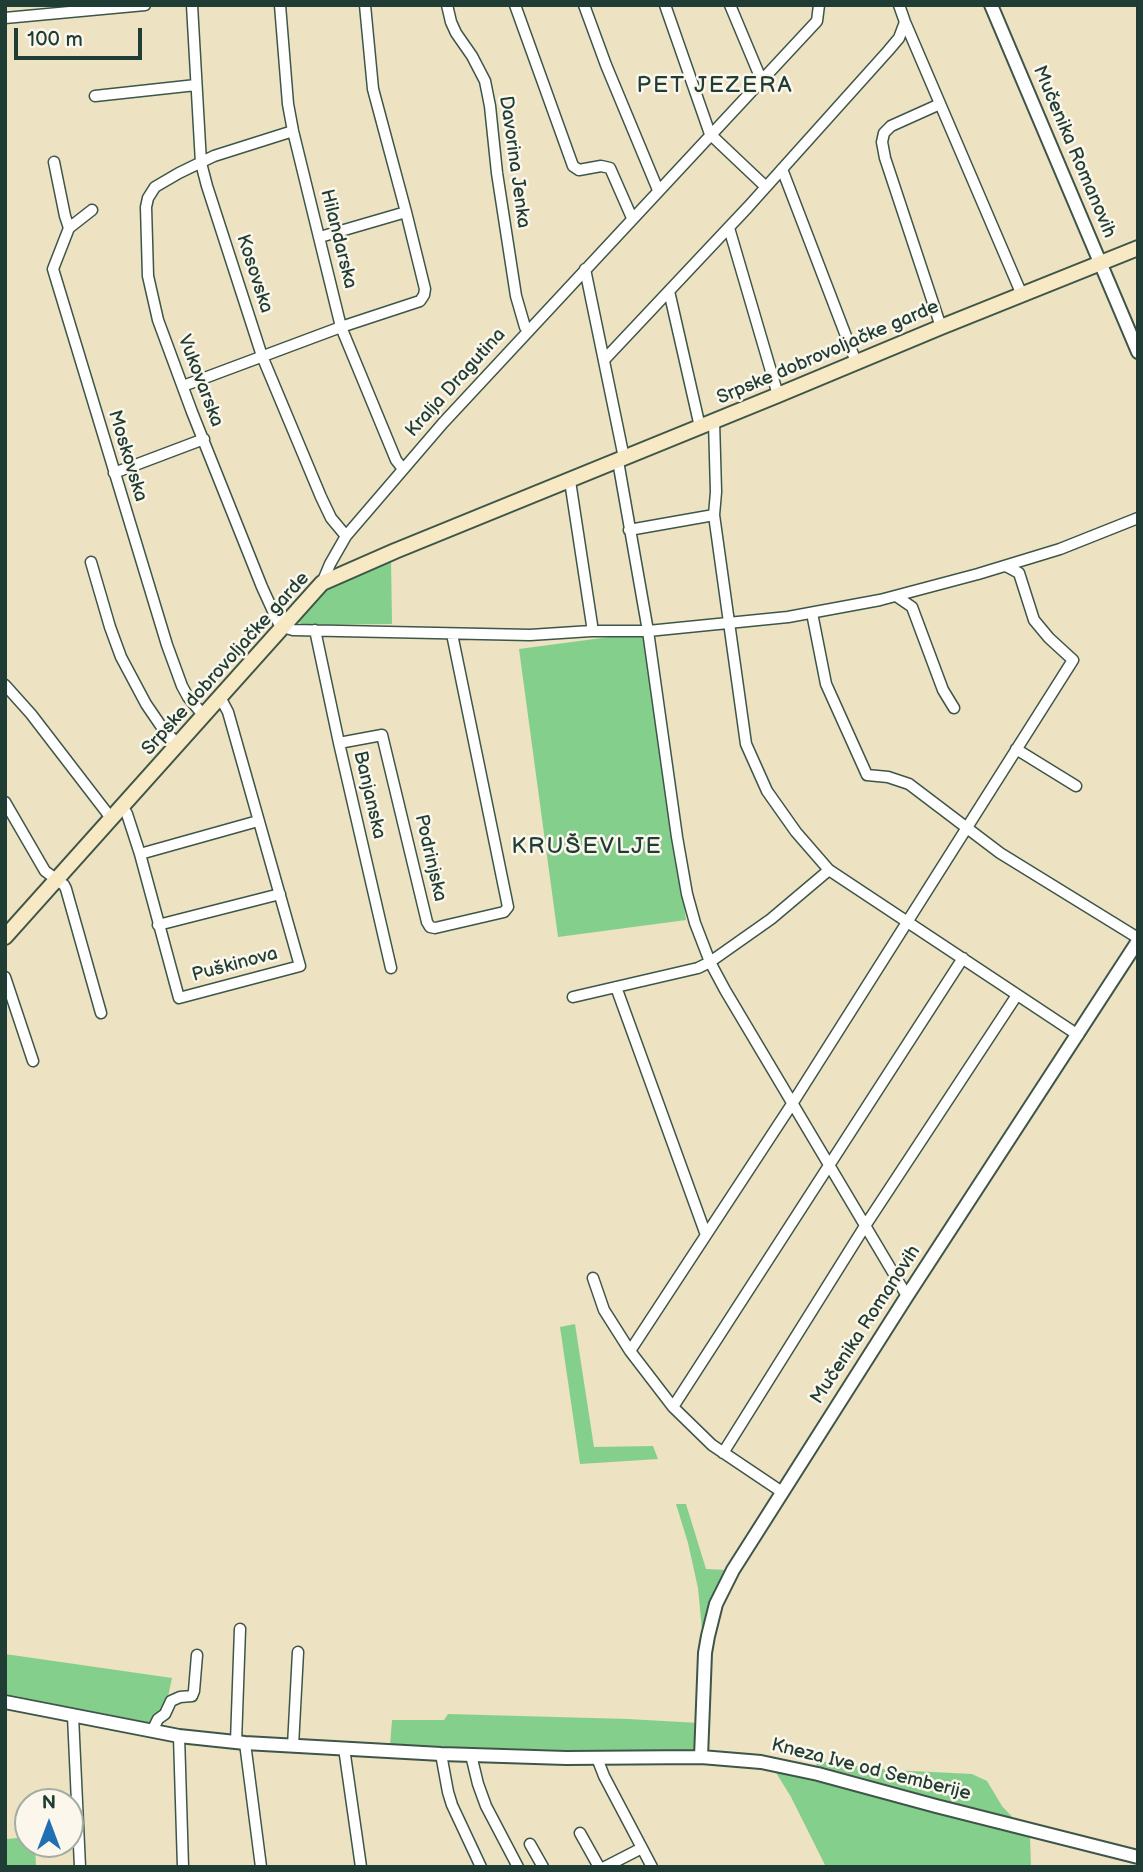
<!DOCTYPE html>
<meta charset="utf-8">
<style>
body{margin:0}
#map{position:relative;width:1143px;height:1872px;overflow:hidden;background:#ede2c2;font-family:"Balsamiq Sans",sans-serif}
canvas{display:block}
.frame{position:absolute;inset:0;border:7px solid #1f3d34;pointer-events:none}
.north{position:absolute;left:14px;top:1788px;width:70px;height:70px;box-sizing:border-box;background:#fbf7ec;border:2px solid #a3ada2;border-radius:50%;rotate:0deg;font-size:19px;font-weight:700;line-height:28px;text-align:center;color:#1f3d34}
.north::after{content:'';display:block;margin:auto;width:24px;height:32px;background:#1f6fb2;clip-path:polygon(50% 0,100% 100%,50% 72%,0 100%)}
.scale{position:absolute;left:14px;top:28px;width:128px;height:32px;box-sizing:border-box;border:4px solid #1f3d34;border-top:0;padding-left:9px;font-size:21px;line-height:24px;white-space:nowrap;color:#1f3d34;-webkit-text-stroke:5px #fbf7ec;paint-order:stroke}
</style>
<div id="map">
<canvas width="1143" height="1872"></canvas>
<div class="frame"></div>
<div class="north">N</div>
<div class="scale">100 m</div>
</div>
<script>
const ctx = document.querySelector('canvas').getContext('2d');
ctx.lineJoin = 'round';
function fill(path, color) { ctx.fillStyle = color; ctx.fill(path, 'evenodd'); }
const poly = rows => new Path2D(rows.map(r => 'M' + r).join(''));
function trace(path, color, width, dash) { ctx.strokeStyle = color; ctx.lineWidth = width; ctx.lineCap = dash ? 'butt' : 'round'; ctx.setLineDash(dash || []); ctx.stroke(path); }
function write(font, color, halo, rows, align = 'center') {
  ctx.font = font + ' "Balsamiq Sans",sans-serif'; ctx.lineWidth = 5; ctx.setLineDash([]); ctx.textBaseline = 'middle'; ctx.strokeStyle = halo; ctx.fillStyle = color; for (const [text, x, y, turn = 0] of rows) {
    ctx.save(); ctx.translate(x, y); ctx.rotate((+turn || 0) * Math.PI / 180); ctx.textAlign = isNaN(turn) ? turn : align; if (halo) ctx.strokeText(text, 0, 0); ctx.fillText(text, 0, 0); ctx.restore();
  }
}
fill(poly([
 [391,558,392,624,303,625,296,620,321,594,357,572],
 [647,632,686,920,558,937,519,649],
 [575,1324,594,1447,653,1446,658,1459,580,1464,560,1327],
 [676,1504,686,1504,706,1569,728,1570,703,1640,698,1588,688,1543],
 [5,1654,172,1678,162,1725,5,1694],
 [448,1714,628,1719,699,1723,696,1750,592,1751,390,1745,392,1720,444,1720],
 [818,1761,892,1770,972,1774,987,1781,1002,1806,1015,1820,816,1765],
 [775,1771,817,1779,1030,1837,1031,1867,826,1867,791,1797],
 [28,1837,28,1844,35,1844,36,1867,7,1867,6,1839]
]), '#85cf8c');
const minor = poly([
 [192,5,201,163,207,186,262,356,321,497,331,518,346,536],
 [280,5,288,104,293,131,341,327,396,460,403,469],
 [447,5,451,22,456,33,472,56,485,81,490,106,497,173,516,296,525,327,528,330],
 [515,5,573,166,579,170,601,166,610,168,632,218],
 [584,5,606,65,658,190],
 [665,5,710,134,766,187],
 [730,5,761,79],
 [899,5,905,22,1022,295],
 [5,18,145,5],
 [95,96,196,85],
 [940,104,891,126,884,133,882,142,885,158,941,327],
 [293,131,214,156,179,173,155,187,148,198,146,207,148,276,158,320,192,412,262,587,278,622,283,627,293,630,530,635,591,631,648,631,788,617,880,600,978,574,1060,549,1138,518],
 [54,162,65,216,69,228],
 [782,169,856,362],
 [92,210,69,228,53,269,167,645,182,686,188,697,204,716],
 [729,228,778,395],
 [320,237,406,212],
 [585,269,624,458],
 [669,291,700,427],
 [604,360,748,207,888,51,899,38,905,22],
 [183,386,341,327,420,301,424,295,425,289,406,212,373,89,365,5],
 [618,461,648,631,677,837,687,894,695,923,710,962,725,990,907,1296],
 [114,473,204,439],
 [570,481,592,625,591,631],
 [714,515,716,492,714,421],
 [629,530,714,515,746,744,767,791,796,832,829,870,1078,1035],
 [91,562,110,627,121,657,146,704,161,726,178,745],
 [322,583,330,564,346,536,443,423,817,21,819,5],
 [896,596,912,607,943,690,954,708],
 [812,613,826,684,867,775,888,777,909,784,1000,853,1138,938],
 [315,630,339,743,391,968],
 [5,685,31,714,111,818],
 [339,743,382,735,427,922,430,927,435,928,504,912,508,907,452,634],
 [1016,749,1076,786],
 [5,802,45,871,64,885,66,889,101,1013],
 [122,806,127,814,140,854,179,998,300,966,228,712,220,697],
 [140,854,258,821],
 [158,925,280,894],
 [5,977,33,1061],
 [616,987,706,1235],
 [573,997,698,968,710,962,771,919,829,870],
 [593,1278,604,1310,630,1351,673,1407,712,1445,782,1492],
 [630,1351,792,1104,1073,660,1049,638,1034,620,1019,573,1006,566],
 [673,1407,963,958],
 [723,1453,865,1226,1017,995],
 [73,1716,80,1867],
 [152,1731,158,1719,165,1714,171,1701,180,1697,192,1696,194,1691,197,1655],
 [179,1736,183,1867],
 [236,1742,240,1629],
 [245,1743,261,1867],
 [293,1746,298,1652],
 [344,1748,361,1867],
 [441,1754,448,1792,452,1805,481,1867],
 [471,1755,478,1784,486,1806,518,1867],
 [597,1758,604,1776,652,1867],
 [580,1833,599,1867],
 [530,1844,543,1867],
 [605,1867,642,1848]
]);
const tertiary = poly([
 [991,5,1138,352],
 [5,1702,179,1736,245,1743,441,1754,566,1758,701,1757,761,1762,818,1774,936,1806,1138,1857],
 [701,1757,705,1653,708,1636,716,1604,733,1570,907,1296,1138,941]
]);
const secondary = poly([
 [5,937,322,583,395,551,778,395,941,327,1138,248]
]);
trace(minor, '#3e5649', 13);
trace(tertiary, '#3e5649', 16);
trace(secondary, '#3e5649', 18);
trace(minor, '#fff', 10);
trace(tertiary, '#fff', 12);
trace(secondary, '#f6e9c3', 14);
write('19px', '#1f3d34', '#fbf7ec', [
 ["Mučenika Romanovih",1074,152,67],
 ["Davorina Jenka",514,162,82],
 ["Hilandarska",338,239,76],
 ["Kosovska",254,274,72],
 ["Srpske dobrovoljačke garde",828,353,-23],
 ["Vukovarska",200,381,69],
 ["Kralja Dragutina",456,383,-48],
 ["Moskovska",127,456,73],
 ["Srpske dobrovoljačke garde",226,664,-48],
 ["Banjanska",369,795,77],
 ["Podrinjska",430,858,77],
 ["Puškinova",235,965,-15],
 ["Mučenika Romanovih",866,1325,-57],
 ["Kneza Ive od Semberije",871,1770,14]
]);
ctx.letterSpacing = '2px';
write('23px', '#1f3d34', '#fbf7ec', [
 ["PET JEZERA",715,86],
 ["KRUŠEVLJE",587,847]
]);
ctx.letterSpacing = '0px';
</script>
